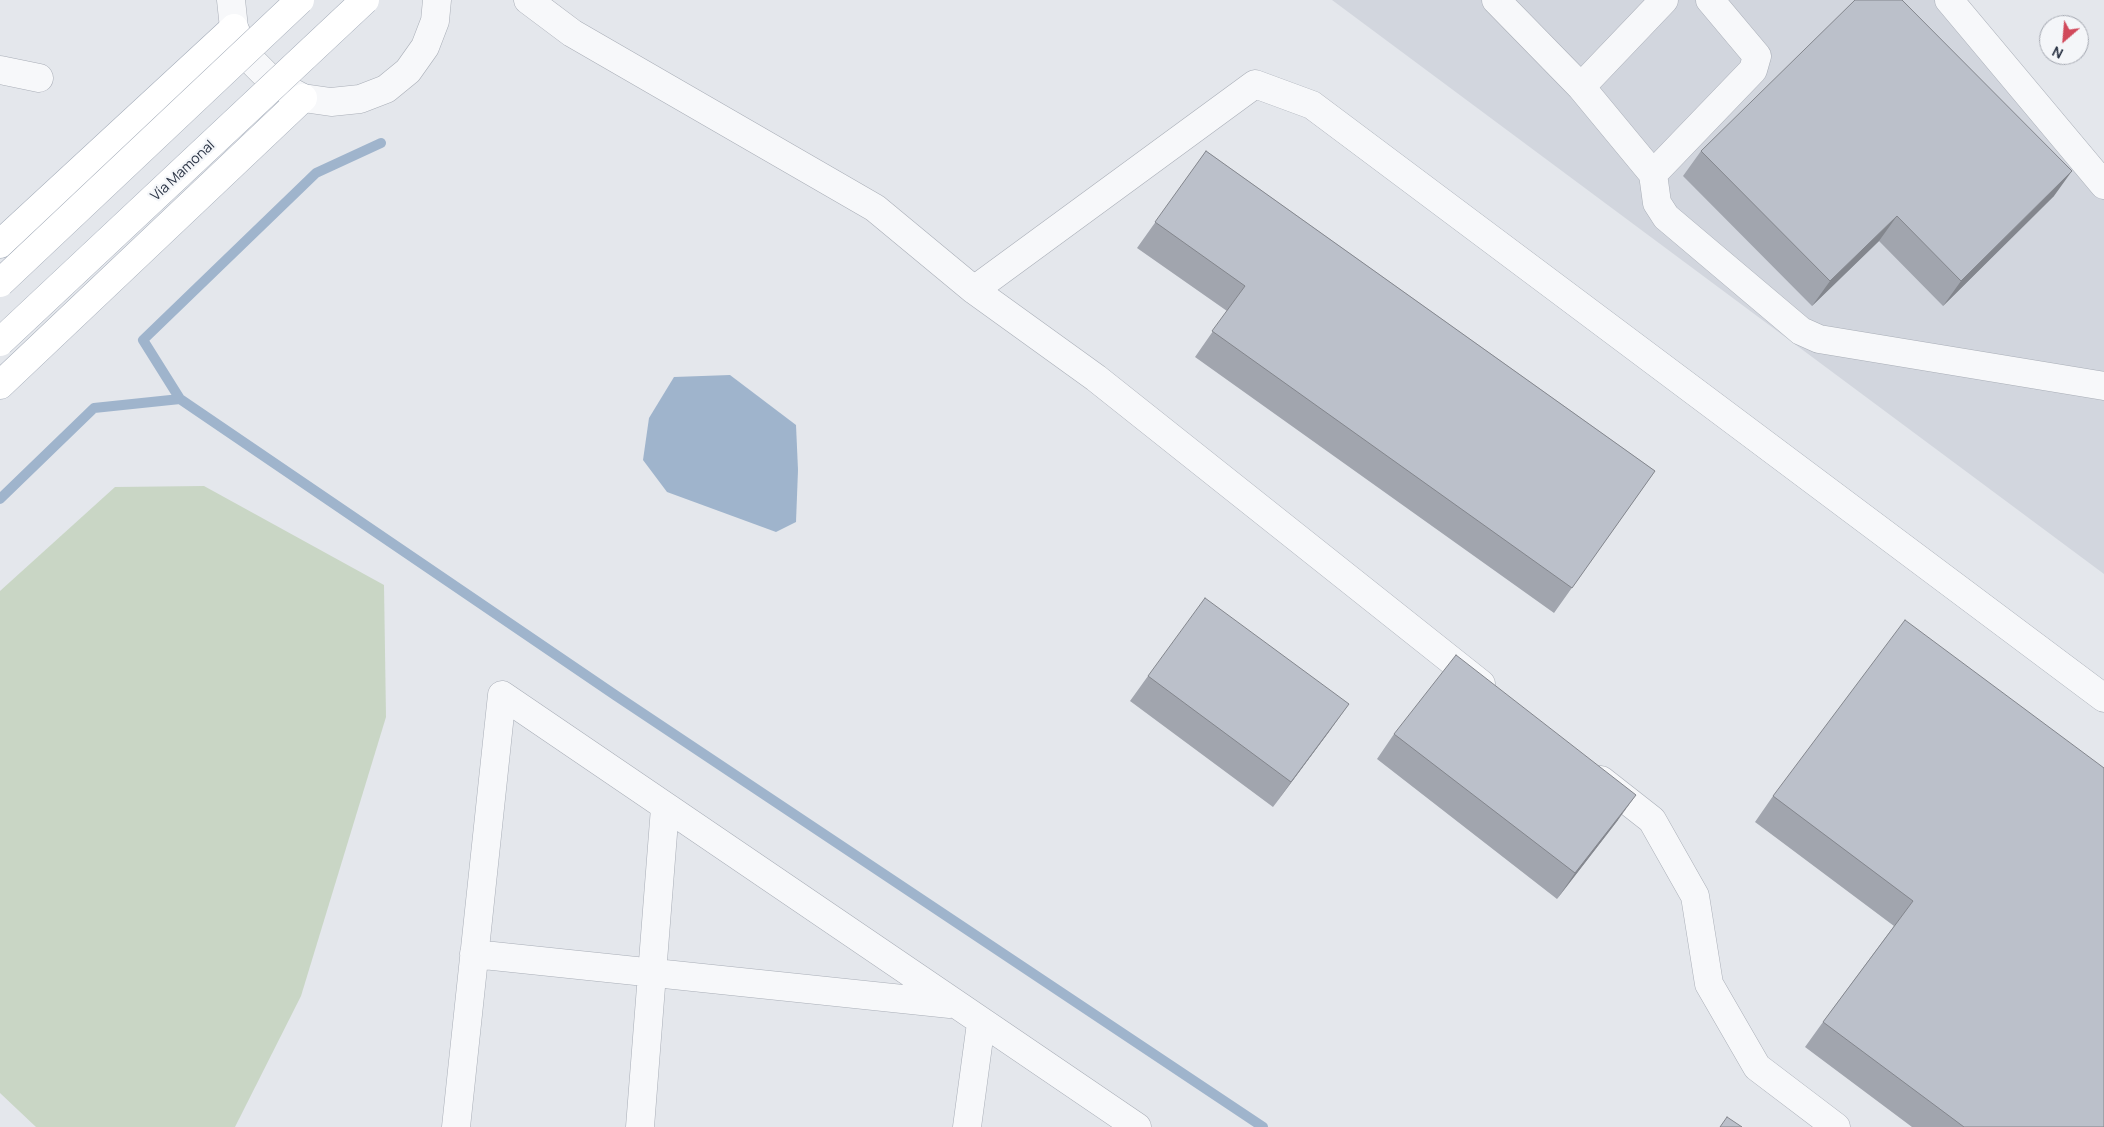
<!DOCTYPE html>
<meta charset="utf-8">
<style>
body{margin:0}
#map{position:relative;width:2104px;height:1127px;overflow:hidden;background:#e4e7ec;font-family:Manrope,sans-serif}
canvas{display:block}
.north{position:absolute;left:2039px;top:15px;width:50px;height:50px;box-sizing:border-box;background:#f4f6f9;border:1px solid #a4a8b1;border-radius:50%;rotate:207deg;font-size:14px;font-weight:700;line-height:20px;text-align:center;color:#2b3445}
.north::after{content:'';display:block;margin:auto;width:18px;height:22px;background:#d1495b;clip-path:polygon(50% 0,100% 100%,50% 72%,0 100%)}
</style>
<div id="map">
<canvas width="2104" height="1127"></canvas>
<div class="north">N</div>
</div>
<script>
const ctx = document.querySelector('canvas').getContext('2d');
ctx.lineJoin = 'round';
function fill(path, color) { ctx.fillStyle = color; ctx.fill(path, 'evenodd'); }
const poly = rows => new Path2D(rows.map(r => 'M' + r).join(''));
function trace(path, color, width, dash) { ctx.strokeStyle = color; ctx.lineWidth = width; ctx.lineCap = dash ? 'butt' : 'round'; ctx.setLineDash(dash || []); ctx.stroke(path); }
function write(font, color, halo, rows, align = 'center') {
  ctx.font = font + ' Manrope,sans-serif'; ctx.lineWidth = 4.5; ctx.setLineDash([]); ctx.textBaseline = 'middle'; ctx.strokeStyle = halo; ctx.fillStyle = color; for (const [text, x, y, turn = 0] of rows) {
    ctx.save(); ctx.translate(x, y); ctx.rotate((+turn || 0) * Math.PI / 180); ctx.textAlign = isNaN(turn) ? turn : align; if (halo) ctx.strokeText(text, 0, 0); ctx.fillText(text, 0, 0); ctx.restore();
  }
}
fill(poly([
 [1332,0,1950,0,2104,167,2104,574]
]), '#d2d6de');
fill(poly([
 [204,486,384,585,386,717,301,996,235,1127,36,1127,0,1093,0,591,115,487]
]), '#c9d6c5');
fill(poly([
 [730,375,796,425,798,470,796,522,776,532,667,492,643,460,649,418,674,377]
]), '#9fb4cc');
trace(poly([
 [381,143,316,173,143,340,180,399,615,695,1263,1127],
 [0,499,94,408,180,399]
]), '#9fb4cc', 10);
const minor = poly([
 [231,0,234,28,249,58,273,82,303,98,331,102,360,99,386,89,408,71,425,47,435,21,437,0],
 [528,0,572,33,875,208,974,290,1096,378,1481,684],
 [1496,0,1581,87,1653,174,1657,203,1666,217,1801,331,1819,339,2104,386],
 [1949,0,2104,185],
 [0,70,39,78],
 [1581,87,1664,0],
 [1653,174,1753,70,1757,56,1710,0],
 [974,290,1255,84,1312,105,2104,698],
 [1601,780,1652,820,1695,896,1709,984,1757,1067,1836,1127],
 [474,954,950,1004],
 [456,1127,502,695,1137,1127],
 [640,1127,665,808],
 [967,1127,981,1023]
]);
const major = poly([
 [0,244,234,28],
 [0,385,303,98]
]);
trace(minor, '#a9aeb7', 29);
trace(major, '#a3abb8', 29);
trace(minor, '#f7f8fa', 28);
trace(major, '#fff', 28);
const majorBridge = poly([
 [0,283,300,0],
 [0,342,365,0]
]);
trace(majorBridge, '#a3abb8', 29, []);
trace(majorBridge, '#fff', 28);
fill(poly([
 [1206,151,1655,471,1554,613,1195,357,1227,311,1137,248],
 [1701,151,2054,196,1943,306,1879,241,1812,306,1683,176],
 [1148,676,1331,729,1273,807,1130,701],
 [1394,734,1618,820,1557,899,1377,759],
 [2104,768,2104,1127,1912,1127,1805,1047,1823,1022,1894,926,1755,822,1773,796]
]), '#a1a5ae');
fill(poly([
 [2072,171,2054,196,1943,306,1961,281],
 [1897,216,1879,241,1812,306,1830,281],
 [1349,704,1331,729,1273,807,1291,782],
 [1636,795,1618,820,1557,899,1575,873]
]), '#83868d');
const building = poly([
 [1855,0,1902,0,2072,171,1961,281,1897,216,1830,281,1701,151,1855,0],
 [1206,151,1655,471,1572,588,1212,331,1245,286,1155,222,1206,151],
 [1205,598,1349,704,1291,782,1148,676,1205,598],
 [1905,620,2104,768,2104,1127,1964,1127,1823,1022,1913,901,1773,796,1905,620],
 [1456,655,1636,795,1575,873,1394,734,1456,655],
 [1727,1117,1742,1127,1720,1127,1727,1117]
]);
fill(building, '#bbc0ca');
trace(building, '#83868d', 1);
write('14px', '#2b3445', '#f4f6f9', [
 ["Vía Mamonal",183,171,-43]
]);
</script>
